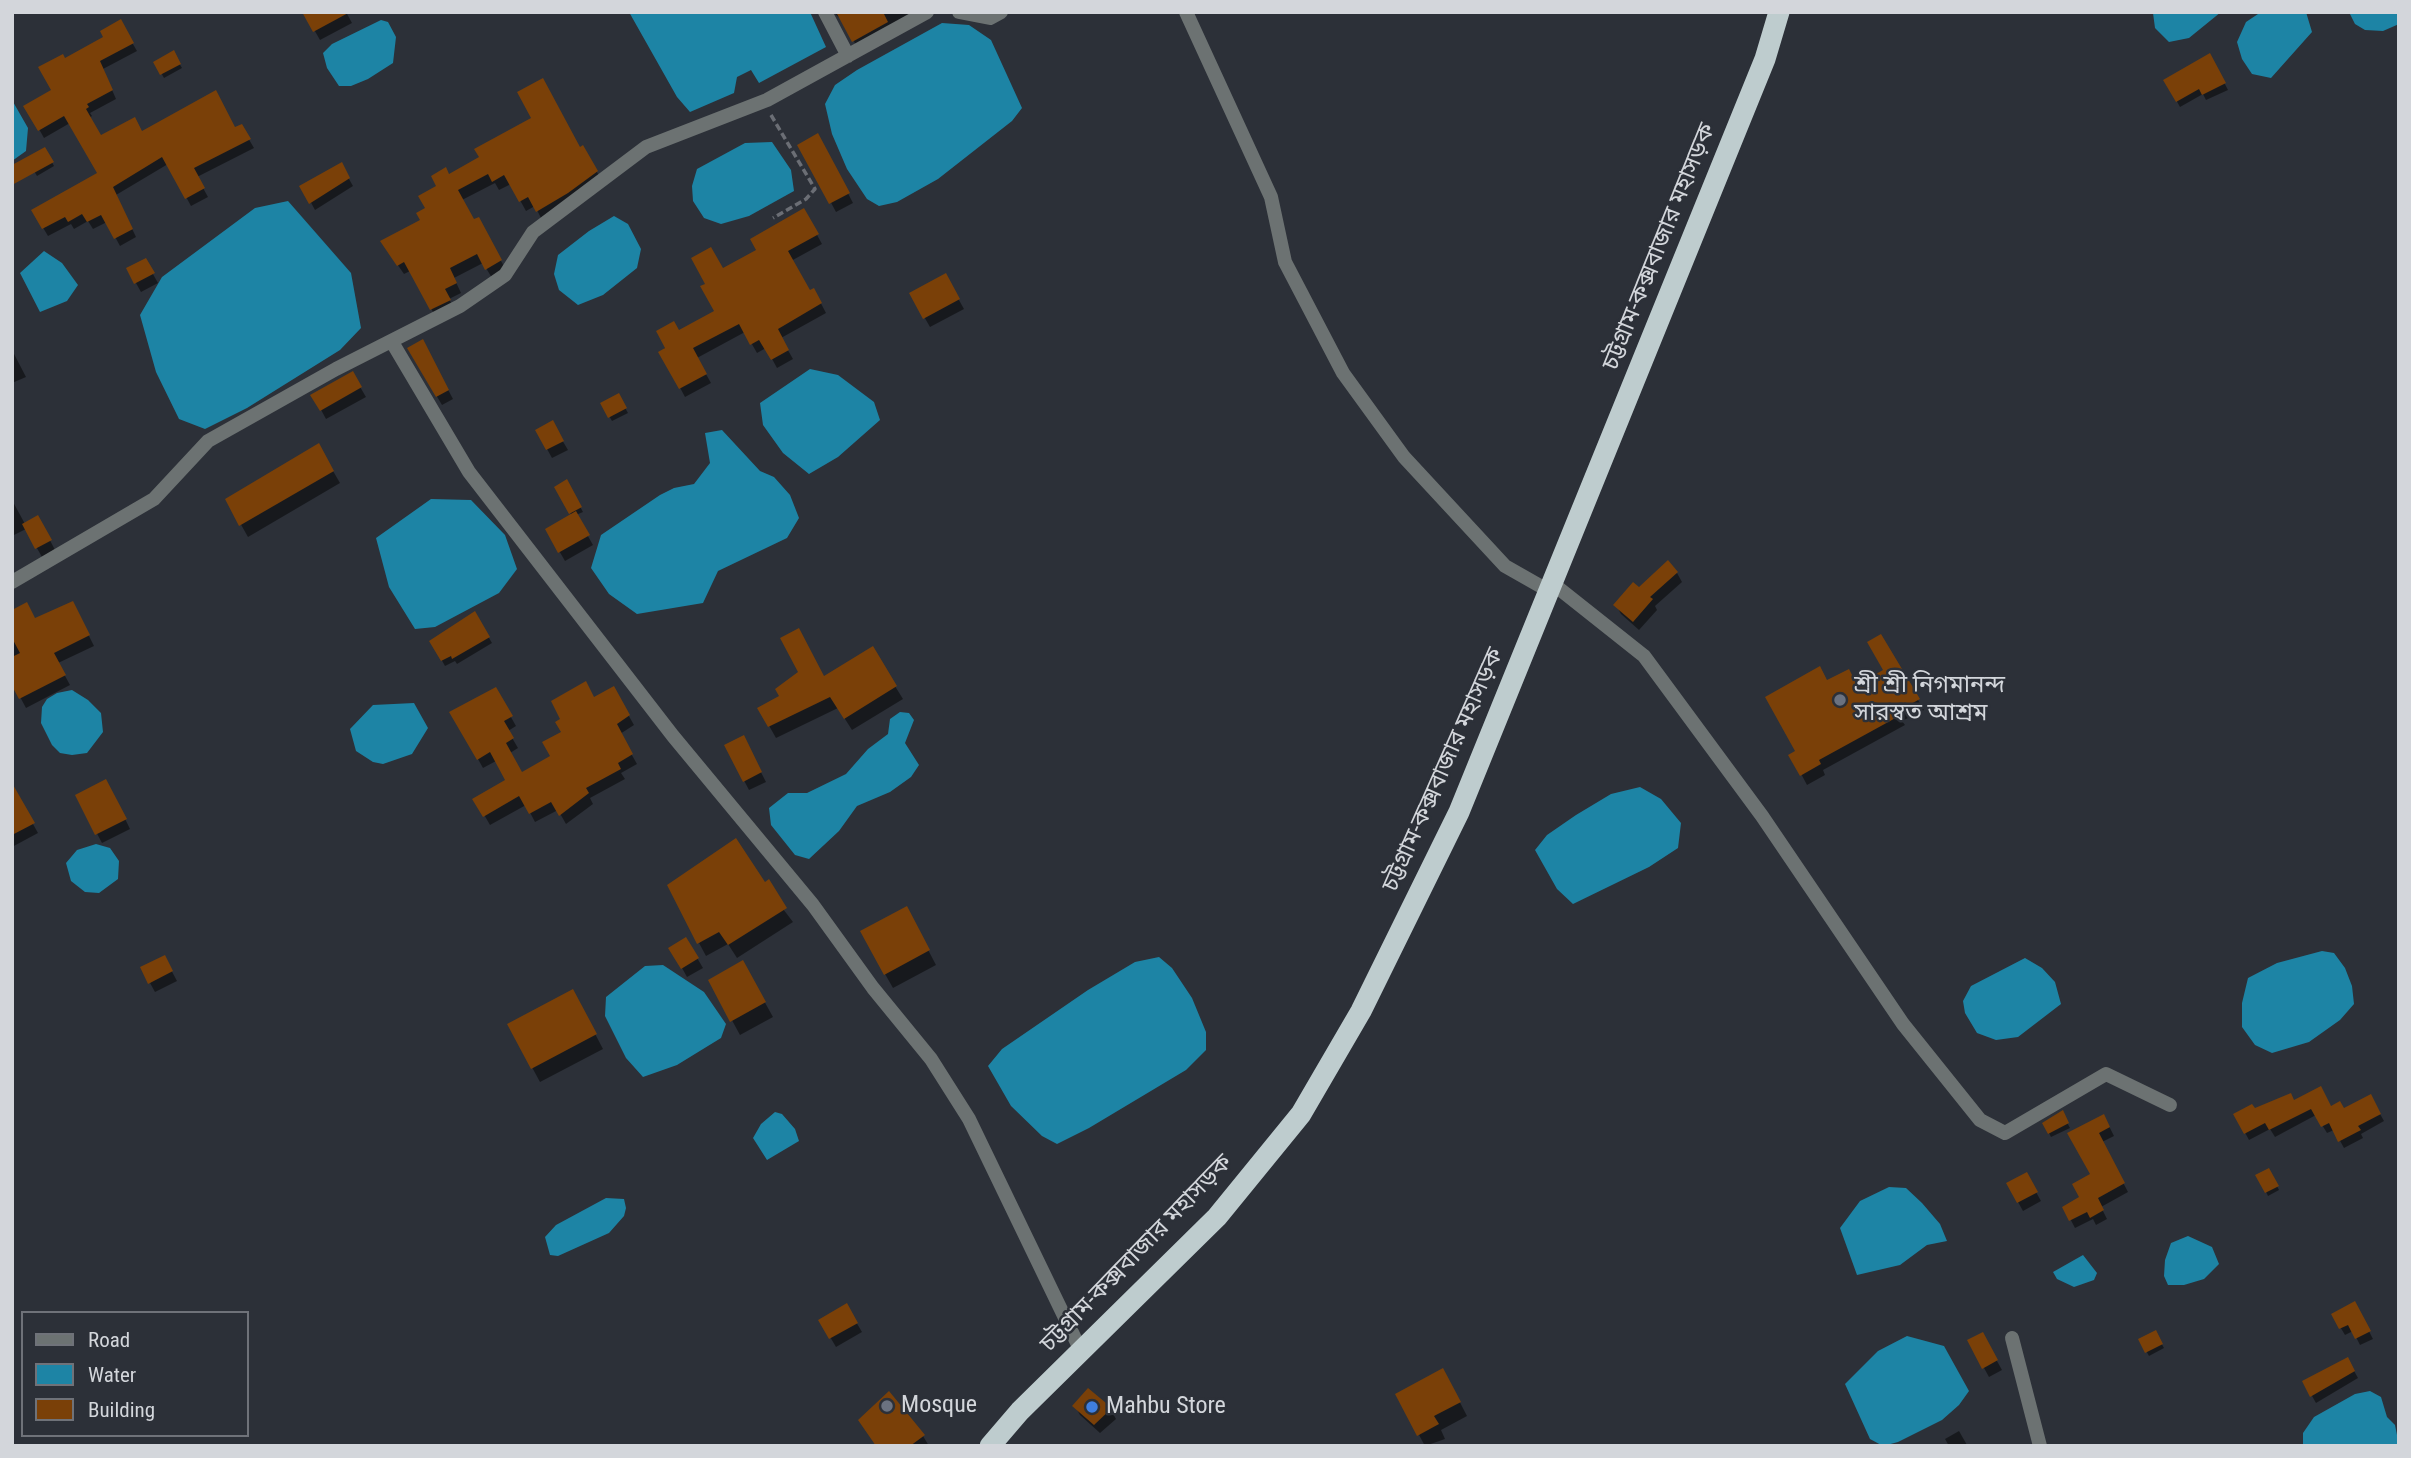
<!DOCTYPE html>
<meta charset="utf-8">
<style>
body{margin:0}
#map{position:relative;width:2411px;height:1458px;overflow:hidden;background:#2c3038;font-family:"Roboto Condensed",sans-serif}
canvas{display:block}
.frame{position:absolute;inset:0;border:14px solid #d3d6db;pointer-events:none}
.legend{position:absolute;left:21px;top:1311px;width:228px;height:126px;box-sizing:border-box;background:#2c3038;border:2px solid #6f7279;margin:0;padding:9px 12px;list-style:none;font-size:21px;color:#d3d6db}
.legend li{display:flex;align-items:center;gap:14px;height:35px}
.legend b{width:35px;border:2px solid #6f7279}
</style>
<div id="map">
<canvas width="2411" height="1458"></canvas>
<div class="frame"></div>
<ul class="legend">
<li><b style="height:9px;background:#6c7272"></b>Road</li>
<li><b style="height:19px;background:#1d84a5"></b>Water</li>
<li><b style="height:19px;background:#7a4008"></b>Building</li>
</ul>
</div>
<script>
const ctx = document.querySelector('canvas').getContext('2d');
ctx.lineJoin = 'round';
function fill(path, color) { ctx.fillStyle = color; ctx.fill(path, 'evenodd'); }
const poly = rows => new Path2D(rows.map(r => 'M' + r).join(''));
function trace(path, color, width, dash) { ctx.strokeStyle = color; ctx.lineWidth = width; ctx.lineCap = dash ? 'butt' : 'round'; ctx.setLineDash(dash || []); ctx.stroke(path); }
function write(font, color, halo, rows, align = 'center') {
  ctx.font = font + ' "Roboto Condensed","Noto Sans Bengali",sans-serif'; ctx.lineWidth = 5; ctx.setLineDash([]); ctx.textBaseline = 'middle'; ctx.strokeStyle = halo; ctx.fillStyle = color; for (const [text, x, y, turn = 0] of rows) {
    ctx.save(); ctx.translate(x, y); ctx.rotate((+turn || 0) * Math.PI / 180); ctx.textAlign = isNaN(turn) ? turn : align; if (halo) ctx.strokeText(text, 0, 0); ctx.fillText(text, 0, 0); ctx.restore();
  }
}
fill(poly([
 [629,12,810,12,826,47,759,83,751,70,737,77,734,93,690,112,677,97],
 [2221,12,2189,38,2169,42,2155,28,2153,13],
 [2261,12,2306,12,2312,32,2271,78,2252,74,2242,59,2237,42,2246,22],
 [2349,12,2399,12,2399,24,2383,31,2365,30,2355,24],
 [381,20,388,22,396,37,393,63,368,79,351,86,339,86,327,68,323,53,332,44],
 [942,23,969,25,991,40,1022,108,1012,121,938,179,897,202,879,206,867,199,847,169,832,134,825,104,835,85,857,70],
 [12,100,28,128,26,151,12,161],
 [772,142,791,170,794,191,749,216,721,224,704,218,693,201,692,186,697,169,745,143],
 [288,201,351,273,361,328,340,350,247,408,205,429,179,419,156,372,140,315,162,277,255,208],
 [614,216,628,224,641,249,637,268,603,295,578,305,559,290,554,274,558,255,589,231],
 [44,251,62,263,78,285,67,301,40,312,20,273],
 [810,369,838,375,874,402,880,420,838,457,809,474,783,453,763,425,760,403],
 [722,430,760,471,774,477,790,495,799,518,787,538,718,571,703,603,637,614,609,594,591,568,601,535,660,495,674,488,694,484,710,463,705,433],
 [431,499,471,500,505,535,517,569,499,593,435,627,415,629,389,587,376,538],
 [72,690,88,700,101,713,103,732,87,753,72,755,60,753,52,745,41,723,42,707,47,699,57,693],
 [414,703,428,728,412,754,383,764,373,762,356,751,350,729,373,705],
 [900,712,909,713,914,720,905,743,919,765,911,777,890,792,857,806,839,831,809,859,795,855,771,825,769,808,788,793,807,793,846,774,868,749,888,734,890,719],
 [1640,787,1661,799,1681,823,1678,848,1649,867,1573,904,1557,889,1535,850,1547,835,1576,815,1611,794],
 [96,844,110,848,119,861,118,879,99,893,85,892,71,881,66,863,77,850],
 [2322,951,2334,953,2345,968,2352,986,2354,1004,2340,1020,2309,1042,2272,1053,2255,1045,2242,1027,2242,1003,2248,978,2277,963],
 [1159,957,1172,968,1192,998,1206,1032,1206,1050,1186,1070,1089,1128,1057,1144,1042,1136,1011,1106,988,1066,1002,1049,1088,990,1135,962],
 [2025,958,2042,968,2055,982,2061,1004,2018,1037,1996,1040,1977,1033,1965,1013,1963,1001,1971,986],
 [663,965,704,992,726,1024,721,1038,677,1065,643,1077,626,1058,605,1016,606,997,645,966],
 [775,1112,782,1114,795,1129,799,1141,767,1160,753,1138,761,1124],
 [1889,1187,1906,1188,1922,1203,1940,1224,1947,1241,1927,1245,1900,1265,1857,1275,1840,1228,1860,1201],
 [606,1198,624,1199,626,1208,624,1216,609,1233,558,1256,550,1255,545,1237,556,1225],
 [2188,1236,2212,1247,2219,1264,2204,1279,2184,1285,2168,1285,2164,1276,2165,1260,2171,1243],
 [2083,1255,2097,1273,2094,1280,2074,1287,2057,1279,2053,1272],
 [1907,1336,1944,1346,1969,1391,1959,1405,1942,1420,1898,1442,1883,1446,1870,1439,1845,1384,1878,1351],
 [2370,1391,2381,1397,2387,1417,2395,1425,2399,1445,2303,1446,2303,1433,2314,1417,2355,1394]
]), '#1d84a5');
fill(poly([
 [304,12,346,12,352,23,320,40],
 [833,12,925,12,861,54,842,20],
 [120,22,137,51,103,69,116,99,90,113,92,116,89,118,100,138,235,129,241,126,254,148,197,177,208,197,191,206,168,164,116,195,136,237,120,246,107,222,93,229,88,221,74,229,71,224,48,236,33,211,99,174,70,123,44,138,26,106,53,91,64,60,106,37],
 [173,53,182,68,164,78,155,62],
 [2210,55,2228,90,2206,100,2203,94,2180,107,2165,80],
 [800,145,823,145,853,203,836,212],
 [583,147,602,181,542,220,535,206,526,211,511,184,499,190,495,183,462,200,473,221,478,219,506,270,492,278,483,263,454,278,461,293,449,299,455,310,437,319,410,271,404,274,388,251,422,220,439,187,449,176],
 [45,149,54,166,37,176,27,159],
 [341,165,353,186,315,210,302,186],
 [804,211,822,244,791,261,810,293,814,290,826,313,781,338,793,359,777,368,766,348,757,353,745,332,697,358,711,383,685,397,661,352,679,332,717,312,723,270,759,251],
 [145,260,158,283,141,292,128,269],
 [945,275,964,309,930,327,911,294],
 [426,348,453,399,442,405,409,349],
 [12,350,26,377,12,383],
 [352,373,366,397,326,419,313,395],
 [618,395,628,413,612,421,602,404],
 [552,423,568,450,552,458,537,431],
 [318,445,340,483,248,537,227,500],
 [567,482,583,512,576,515,593,545,565,561,547,530,572,516,556,487],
 [12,500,25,524,38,517,55,550,42,557,26,529,12,536],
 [1677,573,1682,582,1655,606,1657,610,1639,630,1621,614,1616,605,1639,589],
 [12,612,35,620,77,612,94,646,58,663,70,685,26,708,12,682],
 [475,614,492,643,457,664,455,661,445,666,431,641],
 [1880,637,1924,710,1902,721,1905,725,1823,770,1825,775,1807,785,1791,755,1798,751,1827,682,1857,687,1885,671],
 [872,649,903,699,852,730,838,708,776,738,759,708,824,678],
 [613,688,634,725,620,734,637,764,621,773,625,779,590,798,593,804,566,824,558,810,535,822,526,805,490,825,475,799,507,781,496,761,483,768,452,713,495,689,516,726,508,731,518,748,510,753,521,774,552,756,564,733,594,699],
 [726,746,748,747,766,782,749,790],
 [111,790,130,829,102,843,77,796],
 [19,799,38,833,12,847,12,803],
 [764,884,793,922,737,958,728,944,706,956,699,943],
 [914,923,936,965,893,988,885,974],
 [686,939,703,968,687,977,671,948],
 [743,963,773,1017,740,1035,710,980],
 [169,966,177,981,155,992,150,983],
 [580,1005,603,1049,540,1082,509,1025],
 [2370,1096,2384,1121,2361,1134,2363,1138,2344,1148,2334,1130,2327,1133,2316,1115,2275,1137,2270,1129,2249,1140,2235,1114,2294,1102,2344,1110],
 [2062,1113,2070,1128,2051,1137,2044,1123],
 [2108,1124,2114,1136,2102,1142,2128,1192,2101,1207,2107,1219,2096,1225,2093,1219,2075,1228,2064,1207,2082,1198,2092,1175,2069,1134],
 [2269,1170,2279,1190,2268,1196,2258,1175],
 [2026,1174,2041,1201,2023,1211,2008,1184],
 [2355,1304,2373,1339,2360,1345,2353,1331,2345,1335,2333,1315],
 [846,1305,862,1332,836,1347,820,1320],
 [2155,1332,2164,1348,2149,1356,2140,1340],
 [1982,1334,2002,1370,1989,1377,1969,1341],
 [2348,1360,2358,1378,2316,1403,2304,1382],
 [1451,1385,1467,1416,1441,1430,1445,1439,1425,1446,1419,1435],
 [1088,1391,1111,1410,1116,1419,1100,1433,1080,1415,1075,1406],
 [1959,1431,1967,1445,1971,1446,1949,1446,1945,1439],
 [923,1436,929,1446,876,1446]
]), '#0007');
fill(poly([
 [302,12,350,12,313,32],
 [836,12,883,12,888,22,852,42],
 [121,19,134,43,100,61,113,90,87,104,89,107,86,109,101,135,135,117,142,131,216,90,235,127,242,124,251,139,194,168,205,188,185,199,162,157,113,187,133,229,114,239,101,215,87,222,82,214,68,222,65,217,42,229,31,210,97,173,64,116,38,131,23,106,51,90,38,67,63,54,65,58,103,37,100,31],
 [174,50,181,64,160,75,153,62],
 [2210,53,2226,83,2202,95,2199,89,2176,102,2163,80],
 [543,78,580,147,583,145,598,171,568,193,536,212,528,197,519,202,504,175,492,182,488,174,458,190,474,219,479,217,502,260,485,270,477,254,450,268,457,283,445,289,451,300,430,310,404,262,397,266,380,241,420,220,416,213,425,208,418,196,436,186,431,176,446,167,449,174,479,157,474,149,531,118,517,92],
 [818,133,850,193,829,204,797,145],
 [45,147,54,162,12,185,12,165],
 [342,162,350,178,309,204,299,186],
 [804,208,819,234,788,251,810,290,814,288,822,303,778,329,789,350,771,360,759,340,750,345,739,324,693,348,707,374,679,389,658,352,665,348,656,331,674,321,679,330,714,311,700,286,705,284,691,258,711,247,723,268,756,250,750,239],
 [146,258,155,273,134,284,126,268],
 [946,273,960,299,923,319,909,293],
 [423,339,449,390,436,397,407,348],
 [353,371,362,387,320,411,310,395],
 [619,393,627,408,608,418,600,403],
 [553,420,564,441,546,450,535,430],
 [319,443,334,471,239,526,225,499],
 [567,479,582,507,569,514,554,487],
 [576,511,590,535,558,553,545,529],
 [38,515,52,540,35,549,22,524],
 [1668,560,1678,572,1650,597,1653,599,1633,622,1613,605,1633,582,1639,587],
 [73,601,90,635,54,653,66,675,19,699,12,686,12,657,20,653,12,638,12,610,27,602,35,618],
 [475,611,490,637,452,659,451,656,441,661,429,641],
 [799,628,824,676,873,646,897,686,844,719,830,697,768,727,757,708,779,696,775,689,798,672,780,638],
 [1881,634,1920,699,1898,711,1901,715,1819,760,1821,764,1800,776,1788,755,1795,751,1765,697,1820,666,1827,680,1849,669,1857,685,1883,670,1867,642],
 [586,681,594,697,614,686,630,715,617,724,633,754,618,763,621,769,586,788,589,793,559,816,551,802,529,814,519,796,483,817,472,799,505,780,490,752,477,760,449,712,496,687,513,716,504,721,514,738,506,743,522,772,550,756,542,742,561,732,555,722,560,719,551,701],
 [744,735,762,772,743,782,724,745],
 [106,779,127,819,95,835,75,795],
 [12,783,35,823,12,835],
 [736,838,765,882,769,879,787,908,728,945,719,932,697,944,667,885],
 [907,906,930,950,884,975,860,931],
 [686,937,699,958,681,969,668,948],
 [165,955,173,971,148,984,140,967],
 [743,960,766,1002,730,1022,708,980],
 [573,989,597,1034,531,1069,507,1024],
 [2321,1086,2331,1106,2340,1101,2344,1108,2371,1094,2381,1114,2358,1126,2361,1130,2338,1142,2329,1123,2321,1127,2311,1109,2269,1130,2265,1123,2244,1134,2233,1114,2252,1104,2255,1108,2291,1093,2294,1100],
 [2063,1110,2069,1123,2048,1134,2042,1123],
 [2104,1114,2110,1127,2099,1133,2125,1183,2098,1198,2104,1210,2090,1218,2087,1212,2069,1221,2062,1207,2079,1197,2072,1184,2090,1174,2067,1133],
 [2269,1168,2279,1186,2265,1193,2255,1175],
 [2027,1172,2038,1192,2017,1203,2006,1183],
 [2355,1301,2371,1331,2355,1339,2348,1325,2339,1329,2331,1314],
 [847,1303,858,1323,829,1339,818,1320],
 [2156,1330,2163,1344,2145,1353,2138,1339],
 [1983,1332,1998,1360,1982,1369,1967,1340],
 [2348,1357,2355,1371,2310,1397,2302,1381],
 [1443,1368,1461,1402,1434,1416,1439,1424,1417,1436,1395,1394],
 [1088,1388,1112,1408,1094,1425,1072,1406],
 [889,1391,925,1435,910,1446,876,1446,858,1420]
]), '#7a4008');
trace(poly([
 [771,115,815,189,806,199,773,218]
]), '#6b6e75', 3.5, [7, 3.5]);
trace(poly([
 [825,12,848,56],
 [959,12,990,18,1001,12],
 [1186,12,1271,197,1285,262,1343,373,1404,457,1505,566,1549,591],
 [392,342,469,472,673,736,813,905,873,988,931,1059,969,1119,1081,1351],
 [12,582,154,499,208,441,336,369,460,306,505,275,533,232,646,147,767,100,927,12],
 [1552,583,1644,656,1762,816,1903,1024,1980,1120,2005,1133,2106,1074,2170,1105],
 [2012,1338,2040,1446]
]), '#6c7272', 14);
trace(poly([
 [990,1446,1020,1411,1217,1217,1301,1114,1361,1011,1459,812,1765,59,1779,12]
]), '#beccce', 21);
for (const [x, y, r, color] of [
 [1840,700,7,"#6b7280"],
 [887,1406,7,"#6b7280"],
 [1092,1407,7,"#3f7fe0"]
]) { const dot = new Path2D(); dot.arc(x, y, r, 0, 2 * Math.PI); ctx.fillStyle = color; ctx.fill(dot); trace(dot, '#2c3038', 2.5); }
write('24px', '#d3d6db', '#2c3038', [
 ["চট্টগ্রাম-কক্সবাজার মহাসড়ক",1660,247,-68],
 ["চট্টগ্রাম-কক্সবাজার মহাসড়ক",1444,770,-66],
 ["চট্টগ্রাম-কক্সবাজার মহাসড়ক",1137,1254,-46]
]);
write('24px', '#d3d6db', '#2c3038', [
 ["শ্রী শ্রী নিগমানন্দ",1854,686],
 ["সারস্বত আশ্রম",1854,714],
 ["Mosque",901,1406],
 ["Mahbu Store",1106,1407]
], 'left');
</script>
